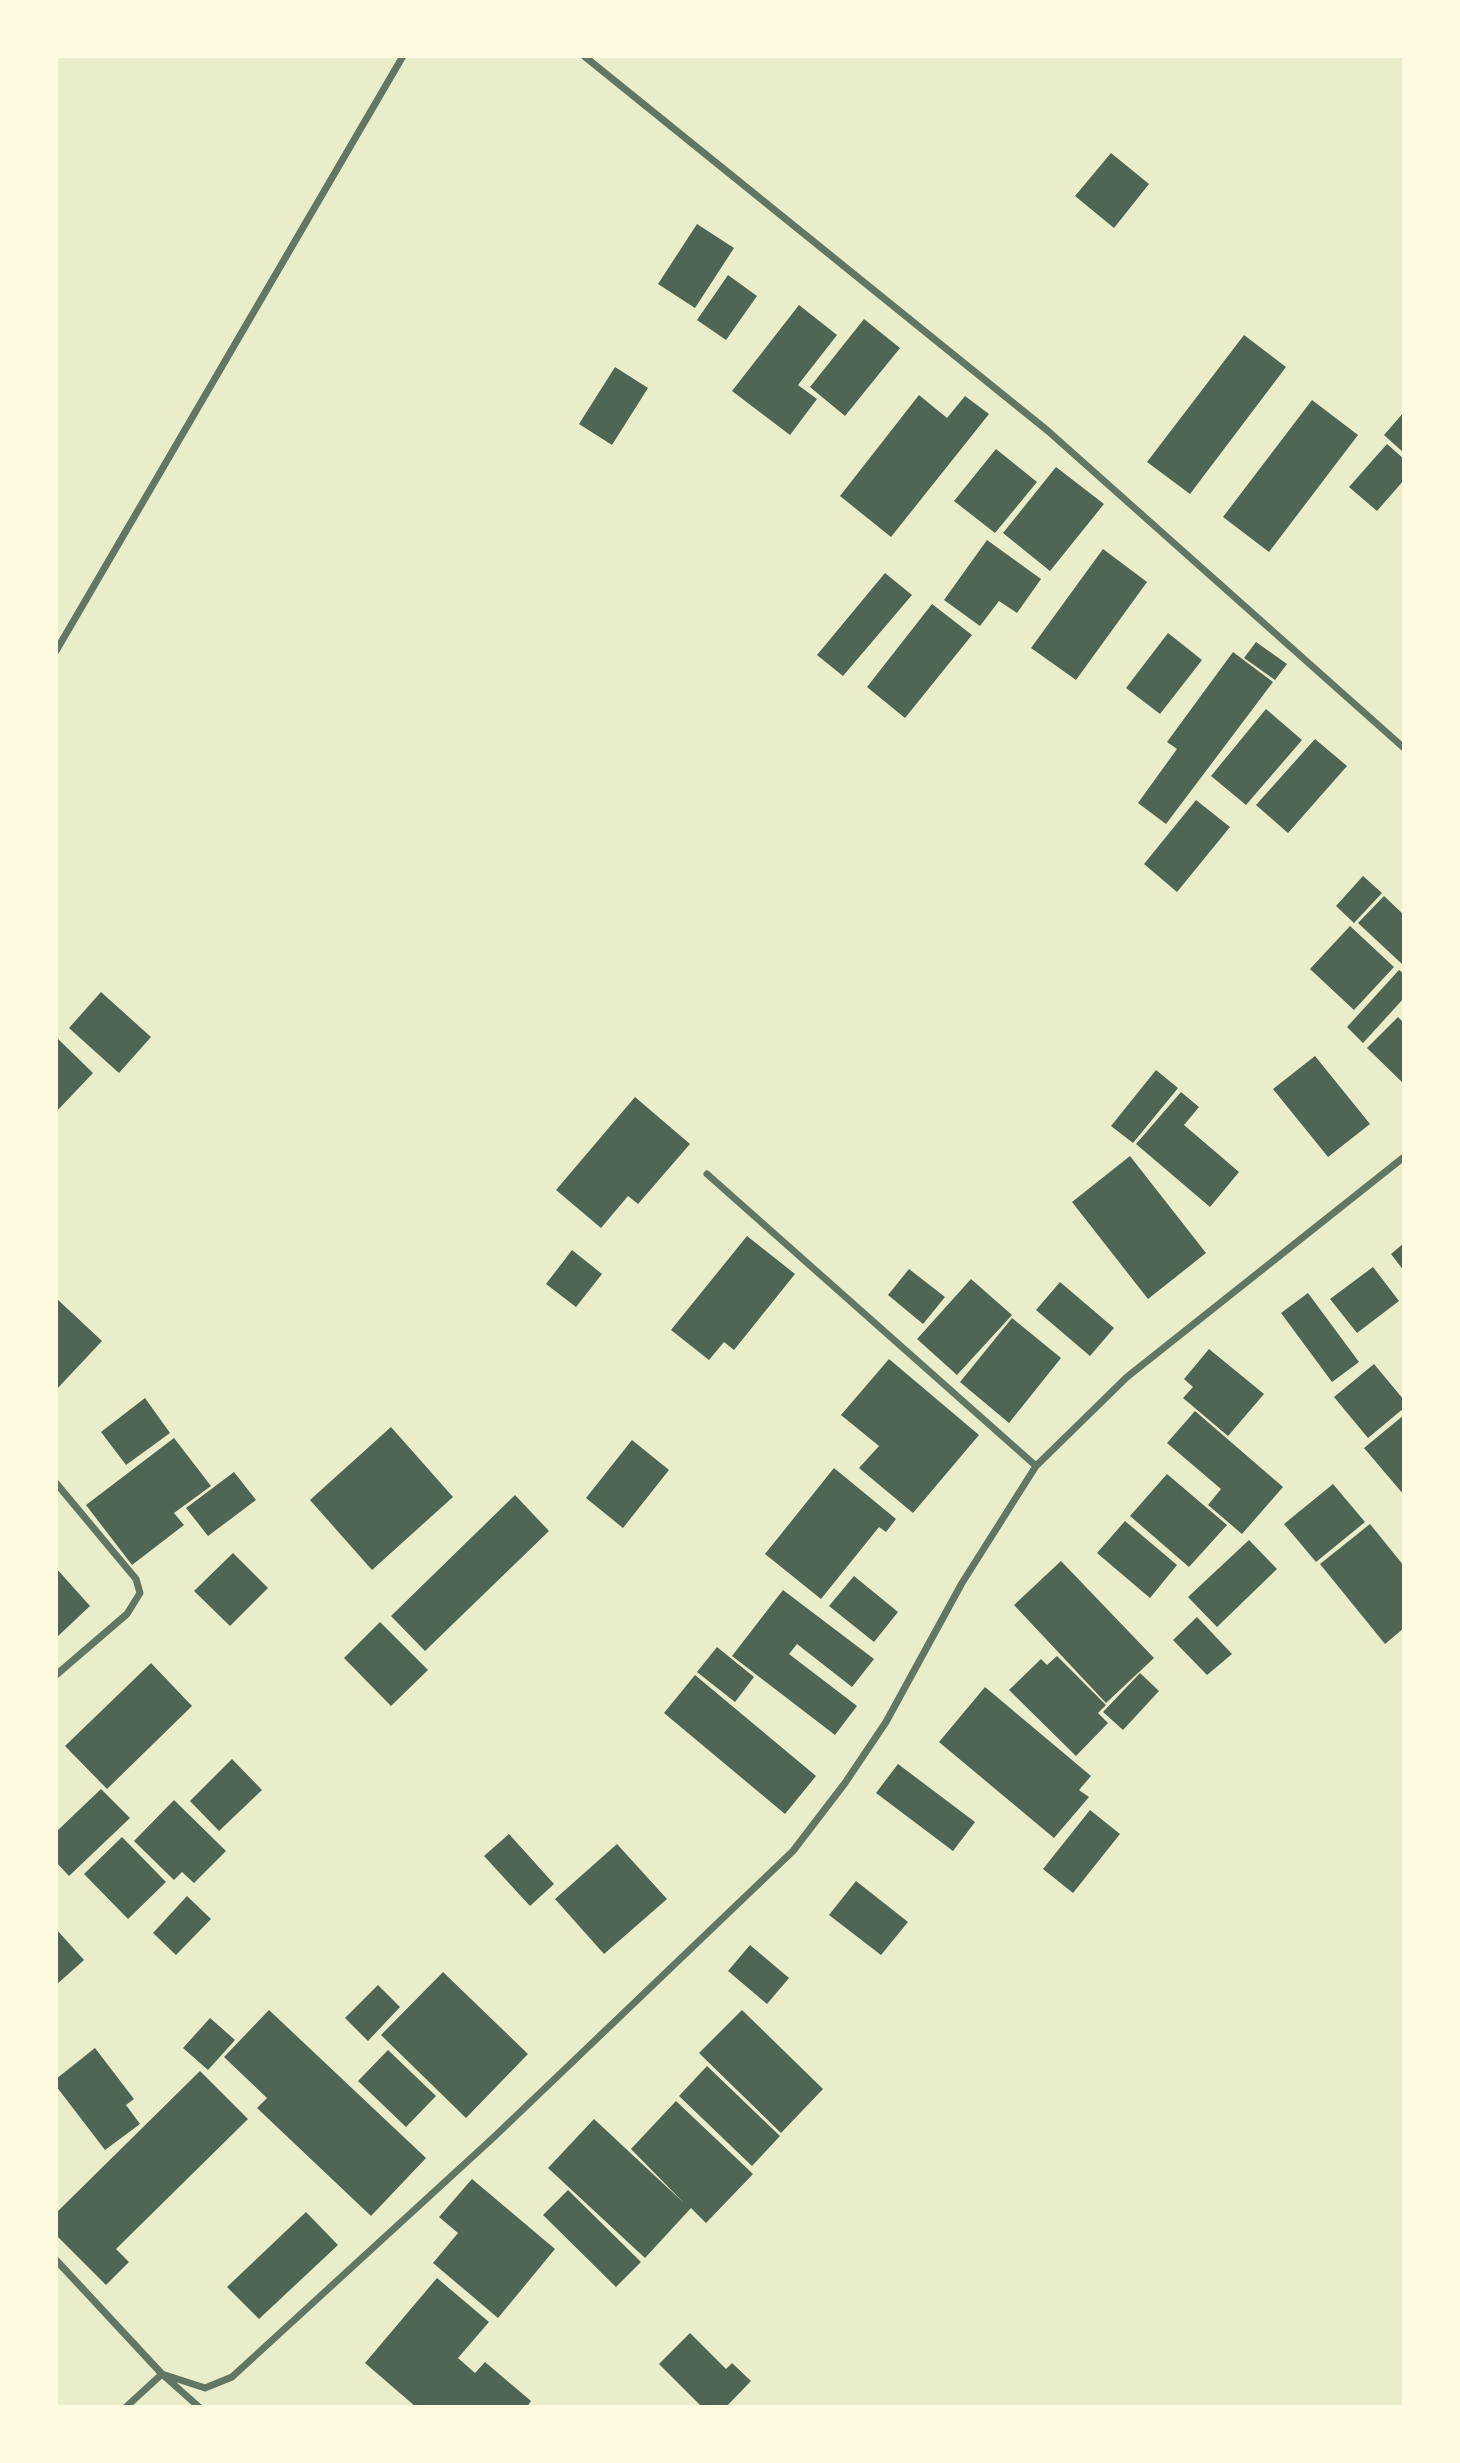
<!DOCTYPE html>
<style>
body{margin:0}
#map{position:relative;width:1460px;height:2463px;overflow:hidden;background:#e9edc9;font-family:Roboto,sans-serif}
canvas{display:block}
.frame{position:absolute;inset:0;border:58px solid #fefae0;pointer-events:none}
</style>
<div id="map">
<canvas width="1460" height="2463"></canvas>
<div class="frame"></div>
</div>
<script>
const ctx = document.querySelector('canvas').getContext('2d');
ctx.lineJoin = 'round';
function fill(path, color) { ctx.fillStyle = color; ctx.fill(path, 'evenodd'); }
const poly = rows => new Path2D(rows.map(r => 'M' + r).join(''));
function trace(path, color, width, dash) { ctx.strokeStyle = color; ctx.lineWidth = width; ctx.lineCap = dash ? 'butt' : 'round'; ctx.setLineDash(dash || []); ctx.stroke(path); }
fill(poly([
 [1111,153,1149,184,1114,228,1075,196],
 [697,224,734,248,695,308,658,284],
 [728,275,757,296,726,340,697,320],
 [799,305,837,335,798,385,817,399,790,435,732,391],
 [864,319,900,348,845,416,810,387],
 [1244,335,1286,367,1190,494,1147,462],
 [615,367,648,388,612,445,579,424],
 [919,395,947,418,965,396,989,414,891,537,840,496],
 [1312,400,1358,435,1269,552,1223,517],
 [1404,412,1404,453,1384,435],
 [1387,444,1404,459,1404,480,1377,511,1349,487],
 [996,449,1037,482,995,533,954,501],
 [1056,467,1104,504,1050,571,1003,533],
 [987,540,1041,579,1017,613,999,601,980,626,944,600],
 [1103,549,1147,582,1076,680,1031,648],
 [885,573,912,595,843,676,817,655],
 [932,604,972,635,905,718,867,687],
 [1168,633,1202,660,1160,714,1126,688],
 [1256,642,1287,664,1275,680,1244,658],
 [1233,652,1273,682,1166,824,1138,803,1177,749,1167,742],
 [1266,709,1302,740,1246,805,1211,776],
 [1315,739,1347,766,1288,833,1256,805],
 [1196,800,1230,827,1177,892,1144,864],
 [1363,876,1382,893,1354,923,1336,906],
 [1384,896,1404,915,1402,964,1358,923],
 [1350,926,1394,967,1354,1010,1310,969],
 [1399,970,1404,974,1404,998,1363,1043,1347,1027],
 [101,992,151,1037,119,1073,69,1028],
 [1398,1017,1404,1023,1404,1084,1367,1048],
 [56,1037,93,1073,56,1112],
 [1315,1056,1370,1124,1328,1157,1273,1089],
 [1156,1070,1178,1088,1133,1143,1111,1126],
 [1181,1092,1199,1107,1184,1125,1239,1172,1210,1207,1136,1144],
 [635,1097,690,1144,638,1204,628,1196,601,1228,556,1190],
 [1130,1156,1206,1253,1148,1299,1072,1202],
 [747,1236,795,1274,734,1350,724,1342,709,1360,671,1330],
 [1404,1243,1404,1271,1391,1254],
 [572,1250,602,1274,576,1307,546,1284],
 [1373,1267,1399,1301,1357,1333,1330,1299],
 [909,1269,945,1297,923,1324,888,1295],
 [971,1279,1012,1315,957,1375,917,1339],
 [1060,1282,1114,1328,1090,1356,1036,1310],
 [1308,1293,1359,1362,1332,1382,1281,1313],
 [56,1298,102,1341,56,1390],
 [1012,1318,1061,1358,1009,1423,960,1382],
 [1209,1349,1264,1394,1228,1436,1183,1398,1193,1387,1184,1379],
 [889,1359,979,1435,913,1513,859,1468,879,1446,841,1415],
 [1374,1364,1404,1400,1404,1408,1368,1438,1334,1397],
 [145,1398,170,1433,126,1465,101,1432],
 [1195,1411,1283,1487,1242,1534,1208,1505,1221,1489,1167,1443],
 [1404,1415,1404,1495,1364,1448],
 [391,1427,453,1497,372,1570,310,1500],
 [174,1438,211,1486,174,1513,184,1525,132,1565,86,1505],
 [632,1440,669,1470,623,1528,586,1498],
 [834,1468,896,1519,886,1532,879,1527,821,1599,765,1554],
 [234,1472,256,1500,208,1536,186,1508],
 [1167,1474,1227,1525,1189,1567,1130,1516],
 [1333,1484,1365,1522,1316,1562,1284,1524],
 [515,1495,549,1531,425,1651,391,1616],
 [1125,1521,1177,1565,1150,1598,1097,1553],
 [1370,1524,1404,1566,1404,1628,1385,1644,1320,1564],
 [1249,1540,1277,1569,1217,1627,1188,1597],
 [233,1553,268,1588,230,1626,194,1591],
 [1061,1561,1154,1658,1106,1703,1014,1605],
 [56,1568,90,1606,56,1638],
 [854,1576,898,1612,874,1642,829,1606],
 [783,1590,874,1659,852,1687,797,1644,789,1654,857,1706,835,1735,732,1656],
 [1197,1617,1232,1654,1207,1675,1173,1640],
 [380,1622,428,1670,391,1706,344,1658],
 [717,1647,754,1677,735,1702,697,1672],
 [1057,1656,1106,1705,1098,1713,1108,1723,1076,1756,1009,1690,1041,1659,1047,1665],
 [151,1663,192,1706,107,1789,65,1746],
 [1140,1673,1159,1691,1123,1730,1103,1712],
 [695,1675,816,1776,785,1814,664,1713],
 [985,1687,1091,1776,1079,1790,1089,1797,1054,1838,939,1742],
 [232,1759,262,1790,219,1831,190,1801],
 [898,1764,975,1822,953,1851,876,1793],
 [101,1789,130,1818,69,1876,56,1862,56,1832],
 [174,1800,226,1851,194,1883,182,1872,174,1880,134,1841],
 [1090,1810,1120,1834,1073,1893,1043,1869],
 [509,1834,554,1884,530,1906,484,1856],
 [122,1837,166,1882,128,1919,84,1874],
 [617,1844,667,1899,604,1954,555,1899],
 [856,1881,908,1922,881,1955,829,1915],
 [187,1896,211,1919,176,1955,153,1933],
 [56,1929,84,1960,56,1985],
 [750,1945,789,1978,767,2004,728,1971],
 [443,1972,528,2054,466,2118,381,2035],
 [378,1985,400,2007,368,2041,345,2018],
 [269,2010,426,2158,371,2216,257,2108,267,2098,224,2057],
 [742,2010,823,2089,781,2133,699,2053],
 [210,2018,235,2040,208,2070,183,2048],
 [95,2048,134,2099,126,2105,140,2124,105,2150,56,2086,56,2079],
 [388,2050,436,2096,406,2127,358,2081],
 [707,2066,780,2136,752,2166,679,2096],
 [200,2071,248,2119,116,2249,129,2262,106,2285,56,2235,56,2213],
 [676,2101,753,2174,706,2223,691,2208,645,2258,548,2168,594,2119,684,2203,631,2149],
 [472,2179,555,2249,498,2318,433,2263,458,2233,439,2217],
 [568,2190,641,2262,616,2287,543,2215],
 [306,2212,338,2245,259,2319,227,2287],
 [437,2278,489,2322,458,2358,475,2373,485,2362,531,2401,527,2407,416,2407,365,2363],
 [690,2333,726,2369,732,2363,751,2381,726,2407,702,2407,659,2364]
]), '#4f6655');
trace(poly([
 [584,56,1048,431,1404,748],
 [56,651,403,56],
 [707,1174,1036,1466],
 [56,1483,136,1579,140,1593,127,1614,56,1675],
 [56,2260,162,2374,199,2407],
 [162,2374,205,2388,232,2377,494,2137,793,1851,845,1783,886,1722,962,1583,1036,1466,1127,1377,1404,1157],
 [126,2407,162,2374]
]), '#617663', 7);
</script>
